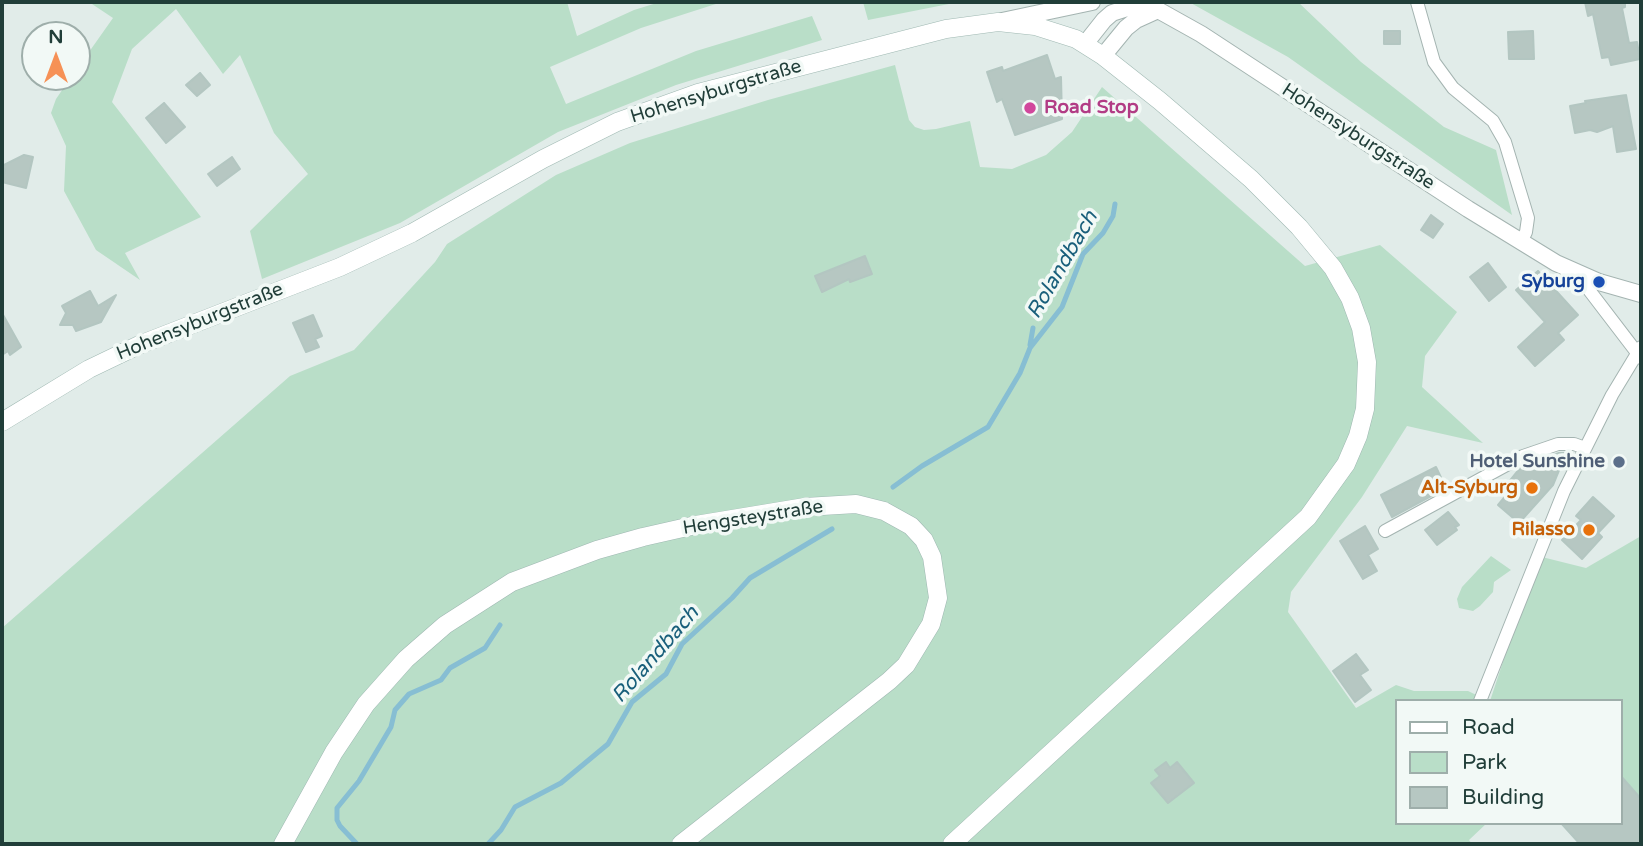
<!DOCTYPE html>
<meta charset="utf-8">
<style>
body{margin:0}
#map{position:relative;width:1643px;height:846px;overflow:hidden;background:#e1ece9;font-family:"Varela Round",sans-serif}
canvas{display:block}
.frame{position:absolute;inset:0;border:4px solid #213e39;pointer-events:none}
.legend{position:absolute;left:1395px;top:699px;width:228px;height:126px;box-sizing:border-box;background:#f2f9f6;border:2px solid #9eaeaa;margin:0;padding:9px 12px;list-style:none;font-size:21px;color:#213e39}
.legend li{display:flex;align-items:center;gap:14px;height:35px}
.legend b{width:35px;border:2px solid #9eaeaa}
.north{position:absolute;left:21px;top:21px;width:70px;height:70px;box-sizing:border-box;background:#f2f9f6;border:2px solid #9eaeaa;border-radius:50%;rotate:0deg;font-size:19px;font-weight:700;line-height:28px;text-align:center;color:#213e39}
.north::after{content:'';display:block;margin:auto;width:24px;height:32px;background:#f69156;clip-path:polygon(50% 0,100% 100%,50% 72%,0 100%)}
</style>
<div id="map">
<canvas width="1643" height="846"></canvas>
<div class="frame"></div>
<ul class="legend">
<li><b style="height:9px;background:#fff"></b>Road</li>
<li><b style="height:19px;background:#b9dec8"></b>Park</li>
<li><b style="height:19px;background:#b6c7c2"></b>Building</li>
</ul>
<div class="north">N</div>
</div>
<script>
const ctx = document.querySelector('canvas').getContext('2d');
ctx.lineJoin = 'round';
function fill(path, color) { ctx.fillStyle = color; ctx.fill(path, 'evenodd'); }
const poly = rows => new Path2D(rows.map(r => 'M' + r).join(''));
function trace(path, color, width, dash) { ctx.strokeStyle = color; ctx.lineWidth = width; ctx.lineCap = dash ? 'butt' : 'round'; ctx.setLineDash(dash || []); ctx.stroke(path); }
function write(font, color, halo, rows, align = 'center') {
  ctx.font = font + ' "Varela Round",sans-serif'; ctx.lineWidth = 7; ctx.setLineDash([]); ctx.textBaseline = 'middle'; ctx.strokeStyle = halo; ctx.fillStyle = color; for (const [text, x, y, turn = 0] of rows) {
    ctx.save(); ctx.translate(x, y); ctx.rotate((+turn || 0) * Math.PI / 180); ctx.textAlign = isNaN(turn) ? turn : align; if (halo) ctx.strokeText(text, 0, 0); ctx.fillText(text, 0, 0); ctx.restore();
  }
}
fill(poly([
 [89,2,567,2,577,36,634,10,660,2,722,2,641,28,550,67,566,104,696,51,812,16,822,40,676,85,558,132,400,223,262,279,250,231,308,174,274,133,240,55,223,74,176,9,132,49,112,102,201,217,125,253,140,280,96,250,64,191,66,146,51,113,56,99,71,77,77,77,77,69,113,18],
 [863,2,959,2,868,20],
 [1189,2,1298,2,1361,62,1444,127,1496,150,1512,215,1288,57],
 [895,65,909,120,915,127,924,130,936,129,970,121,980,167,1012,169,1046,155,1072,132,1102,87,1305,266,1380,245,1457,312,1425,356,1422,387,1483,443,1407,426,1362,497,1291,592,1288,612,1356,708,1396,685,1414,691,1468,691,1489,701,1396,701,1396,823,1487,823,1469,840,1472,844,2,844,2,628,290,376,354,350,435,262,447,244,556,175,630,143,768,100],
 [1641,536,1641,799,1620,775,1620,701,1490,701,1538,556,1586,568],
 [1491,556,1511,570,1494,582,1493,592,1480,606,1473,611,1459,608,1457,599,1462,587]
]), '#b9dec8');
trace(poly([
 [1030,345,1033,328],
 [893,487,922,466,988,427,1020,373,1030,348,1062,307,1083,254,1103,233,1113,216,1115,204],
 [357,844,340,826,337,820,337,808,359,781,391,727,395,710,409,694,441,680,450,668,485,648,500,625],
 [488,844,501,830,515,807,561,783,608,744,632,702,666,674,682,644,732,598,750,578,832,529]
]), '#87bed3', 5);
const building = poly([
 [1585,2,1625,2,1625,7,1622,8,1629,43,1637,42,1640,59,1611,65,1609,57,1602,58,1593,14,1588,16,1585,2],
 [1384,31,1400,31,1400,44,1384,44,1384,31],
 [1533,31,1534,59,1509,59,1508,32,1533,31],
 [1047,55,1055,79,1061,77,1062,119,1015,135,1002,99,997,102,987,72,1002,67,1003,71,1047,55],
 [200,73,210,85,197,96,186,85,200,73],
 [1626,95,1636,149,1617,152,1613,126,1597,132,1590,130,1575,133,1570,106,1586,103,1585,101,1626,95],
 [164,103,185,127,166,143,146,118,164,103],
 [24,155,33,157,26,188,2,182,5,170,2,166,24,155],
 [232,157,240,169,217,186,208,174,232,157],
 [1431,215,1443,224,1433,238,1421,230,1431,215],
 [865,256,872,274,850,282,849,279,822,292,815,276,865,256],
 [1488,263,1506,287,1489,301,1470,277,1488,263],
 [1538,271,1578,315,1558,333,1564,340,1535,366,1518,347,1545,322,1516,290,1538,271],
 [90,291,98,306,116,295,101,322,76,331,73,325,60,325,66,313,62,306,90,291],
 [2,313,21,347,10,355,8,351,2,355,2,313],
 [313,315,322,336,315,339,319,347,306,352,293,323,313,315],
 [1559,453,1566,453,1553,485,1519,523,1498,505,1513,487,1508,483,1521,467,1559,453],
 [1436,467,1446,488,1392,517,1381,495,1436,467],
 [1593,497,1614,516,1598,533,1602,537,1582,559,1562,540,1581,520,1576,516,1593,497],
 [1448,512,1459,525,1455,527,1457,530,1437,545,1425,530,1448,512],
 [1365,526,1378,549,1368,555,1377,571,1363,579,1340,541,1365,526],
 [1356,654,1368,670,1360,675,1371,690,1355,702,1333,671,1356,654],
 [1166,762,1170,768,1177,762,1194,783,1168,803,1151,783,1160,776,1155,770,1166,762],
 [1620,775,1641,799,1641,844,1580,844,1561,823,1620,823,1620,775]
]);
fill(building, '#b6c7c2');
trace(building, '#b3c6c1', 2);
const minor = poly([
 [1417,2,1434,62,1453,88,1493,121,1505,142,1528,218,1526,232,1521,242],
 [1576,273,1641,358],
 [1385,531,1523,456,1558,444,1574,444,1585,448],
 [1480,701,1564,491,1612,395,1641,347]
]);
const tertiary = poly([
 [1131,2,1158,10,1201,34,1468,209,1556,263,1599,282,1641,294],
 [1002,21,1092,2],
 [1085,44,1104,20,1112,13,1140,4],
 [1103,56,1126,28,1136,20,1158,10]
]);
const secondary = poly([
 [2,422,89,369,139,345,340,267,412,233,543,159,617,122,698,93,946,29,998,22,1035,26,1076,39,1103,56,1160,101,1251,179,1299,227,1333,268,1350,298,1361,328,1367,362,1365,409,1358,436,1346,464,1308,517,952,844],
 [283,844,334,752,366,704,406,659,445,625,512,582,597,550,643,537,696,525,805,507,856,504,884,511,911,526,924,540,932,557,938,598,931,624,906,665,889,681,681,844]
]);
trace(minor, '#a4b4b1', 14);
trace(tertiary, '#a4b4b1', 18);
trace(secondary, '#9fb8b2', 19);
trace(minor, '#fff', 12);
trace(tertiary, '#fff', 16);
trace(secondary, '#fff', 18);
for (const [x, y, r, color] of [
 [1030,108,7,"#d1479c"],
 [1599,282,7,"#1a4fb4"],
 [1619,462,7,"#5c6f8a"],
 [1532,488,7,"#e8710a"],
 [1589,530,7,"#e8710a"]
]) { const dot = new Path2D(); dot.arc(x, y, r, 0, 2 * Math.PI); ctx.fillStyle = color; ctx.fill(dot); trace(dot, '#f2f9f6', 2.5); }
write('19px', '#213e39', '#f2f9f6', [
 ["Hohensyburgstraße",716,92,-17],
 ["Hohensyburgstraße",1358,137,33],
 ["Hohensyburgstraße",200,322,-22],
 ["Hengsteystraße",753,518,-9]
]);
write('bold 19px', '#b23c85', '#f2f9f6', [
 ["Road Stop",1044,108]
], 'left');
write('bold 19px', '#164399', '#f2f9f6', [
 ["Syburg",1585,282]
], 'right');
write('bold 19px', '#4e5e75', '#f2f9f6', [
 ["Hotel Sunshine",1605,462]
], 'right');
write('bold 19px', '#c56008', '#f2f9f6', [
 ["Alt-Syburg",1518,488],
 ["Rilasso",1575,530]
], 'right');
write('italic 21px', '#195f7b', '#f2f9f6', [
 ["Rolandbach",1063,265,-60],
 ["Rolandbach",656,655,-49]
]);
</script>
